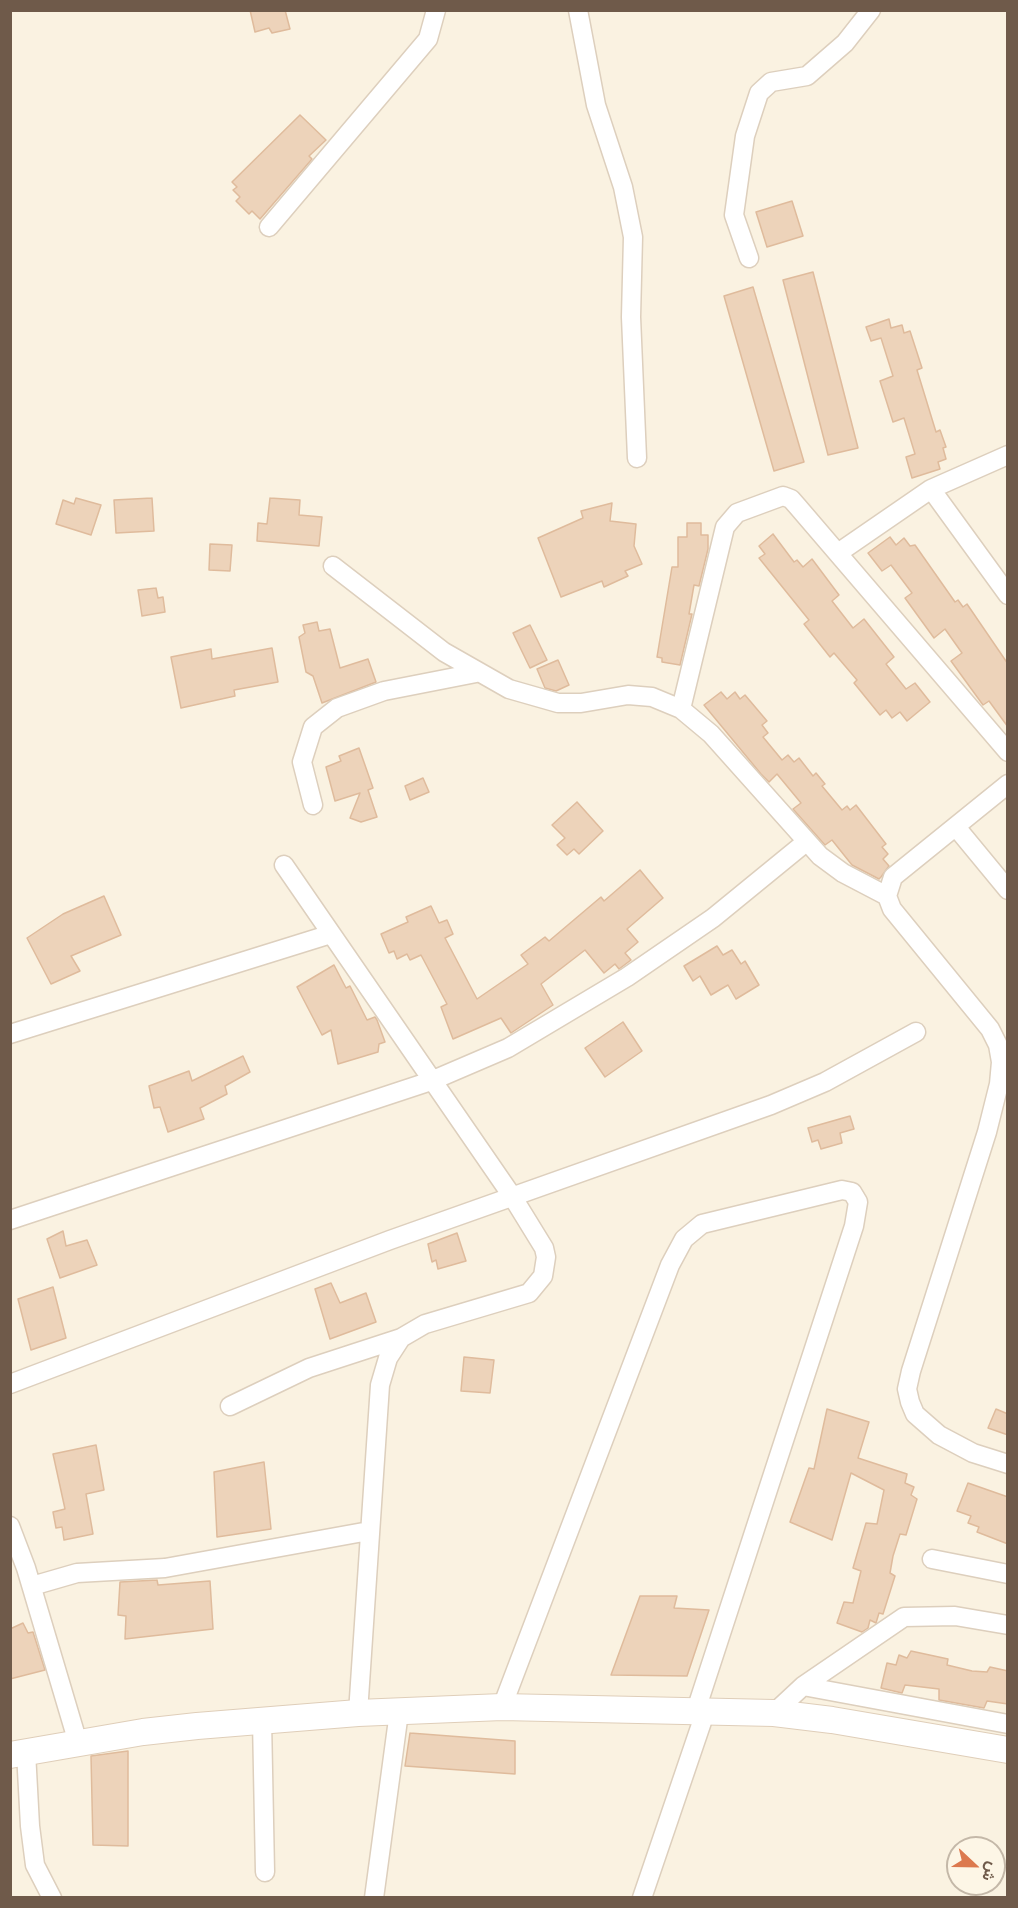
<!DOCTYPE html>
<meta charset="utf-8">
<style>
body{margin:0}
#map{position:relative;width:1018px;height:1908px;overflow:hidden;background:#faf2e1;font-family:"Exo 2",Vazirmatn,sans-serif}
canvas{display:block}
.frame{position:absolute;inset:0;border:12px solid #6f5a4a;pointer-events:none}
.north{position:absolute;left:946px;top:1836px;width:60px;height:60px;box-sizing:border-box;background:#fdf6e6;border:2px solid #c4b8a8;border-radius:50%;rotate:112deg;font-size:16px;font-weight:700;line-height:24px;text-align:center;color:#6f5a4a}
.north::after{content:'';display:block;margin:auto;width:21px;height:27px;background:#dc794e;clip-path:polygon(50% 0,100% 100%,50% 72%,0 100%)}
</style>
<div id="map">
<canvas width="1018" height="1908"></canvas>
<div class="frame"></div>
<div class="north">ش</div>
</div>
<script>
const ctx = document.querySelector('canvas').getContext('2d');
ctx.lineJoin = 'round';
function fill(path, color) { ctx.fillStyle = color; ctx.fill(path, 'evenodd'); }
const poly = rows => new Path2D(rows.map(r => 'M' + r).join(''));
function trace(path, color, width, dash) { ctx.strokeStyle = color; ctx.lineWidth = width; ctx.lineCap = dash ? 'butt' : 'round'; ctx.setLineDash(dash || []); ctx.stroke(path); }
const building = poly([
 [250,10,285,10,290,29,272,33,269,28,255,32,250,10],
 [300,115,326,140,309,156,312,159,260,219,252,211,249,214,236,201,240,197,233,190,237,187,232,182,300,115],
 [792,201,803,236,767,247,756,212,792,201],
 [813,272,858,448,828,455,783,280,813,272],
 [753,287,804,462,774,471,724,296,753,287],
 [889,319,891,328,902,325,904,333,910,331,922,368,917,370,936,432,940,430,946,447,943,448,946,459,938,462,940,469,912,478,906,457,915,454,904,418,893,422,880,381,893,376,881,338,871,341,866,327,889,319],
 [76,498,101,505,91,535,56,524,63,500,74,504,76,498],
 [152,498,154,531,116,533,114,500,152,498],
 [270,498,300,500,299,515,322,517,319,546,257,541,258,523,267,524,270,498],
 [612,503,610,521,636,524,634,546,642,564,625,571,628,576,604,587,602,581,561,597,538,538,583,518,581,511,612,503],
 [687,523,701,523,701,535,708,535,708,549,699,586,694,585,689,614,692,614,680,665,662,662,662,658,657,657,672,567,678,567,678,537,687,537,687,523],
 [773,534,794,562,797,560,803,567,812,559,839,595,832,601,853,628,864,619,894,657,886,664,906,689,915,683,930,702,907,721,900,712,892,718,886,710,880,715,854,683,857,680,834,653,830,657,804,624,809,620,759,558,765,554,759,546,773,534],
 [890,537,896,545,904,538,910,546,915,545,955,602,958,600,963,607,967,604,1008,664,1008,727,989,701,983,705,951,661,962,653,945,629,934,638,905,598,912,593,891,565,882,571,868,553,890,537],
 [210,544,232,545,230,571,209,570,210,544],
 [156,588,158,598,163,597,165,612,142,616,138,590,156,588],
 [317,622,319,631,330,629,340,668,368,659,376,682,322,703,313,676,306,672,299,637,305,633,303,625,317,622],
 [530,625,547,660,530,668,513,633,530,625],
 [272,648,278,682,234,690,235,696,181,708,171,657,211,649,212,659,272,648],
 [558,660,569,685,556,691,545,688,537,669,558,660],
 [721,692,727,699,735,692,740,699,745,695,767,721,762,725,768,733,763,737,782,760,788,755,794,762,799,758,813,776,816,773,825,784,822,786,842,810,847,806,850,810,856,805,886,844,882,847,888,854,883,859,889,866,881,877,879,879,852,865,832,840,825,845,793,809,801,803,777,774,769,782,761,774,704,705,721,692],
 [359,748,373,788,368,790,377,817,361,822,350,818,360,793,335,801,326,767,341,761,339,756,359,748],
 [423,778,429,792,410,800,405,786,423,778],
 [577,802,603,831,579,854,574,849,567,855,557,845,565,838,552,825,577,802],
 [640,870,663,898,627,929,638,942,625,953,631,960,619,969,615,964,604,973,585,950,541,984,553,1005,511,1033,501,1018,453,1039,441,1007,447,1004,421,955,410,960,407,954,397,959,394,951,389,953,381,934,408,922,406,917,431,906,439,923,447,920,453,934,445,938,477,999,528,964,521,955,545,937,549,941,601,897,604,901,640,870],
 [104,896,121,935,71,956,80,971,51,984,27,938,63,914,104,896],
 [717,946,723,955,732,950,741,964,745,961,759,985,736,999,728,985,711,995,700,976,693,981,684,966,717,946],
 [334,965,346,988,350,986,367,1020,375,1017,377,1020,385,1042,379,1044,378,1052,338,1064,331,1030,322,1035,297,987,334,965],
 [623,1022,642,1051,605,1077,585,1048,623,1022],
 [243,1056,250,1072,225,1086,227,1094,200,1108,204,1119,168,1132,160,1107,154,1108,149,1086,189,1071,192,1081,243,1056],
 [850,1116,854,1129,840,1133,842,1143,821,1149,818,1140,812,1142,808,1128,850,1116],
 [63,1231,66,1246,87,1240,97,1265,60,1278,47,1239,63,1231],
 [457,1233,466,1261,438,1269,436,1260,432,1262,428,1244,457,1233],
 [331,1283,340,1303,366,1293,376,1322,330,1339,315,1289,331,1283],
 [53,1287,66,1338,31,1350,18,1299,53,1287],
 [464,1357,494,1360,490,1393,461,1391,464,1357],
 [827,1409,869,1422,858,1458,907,1474,905,1483,914,1487,911,1495,917,1499,906,1535,900,1534,893,1556,890,1573,895,1576,883,1614,879,1613,876,1623,870,1620,868,1628,862,1632,837,1623,844,1602,853,1603,861,1571,853,1568,866,1523,877,1524,884,1490,851,1473,832,1540,790,1522,809,1468,814,1469,827,1409],
 [996,1409,1008,1414,1008,1435,988,1428,996,1409],
 [96,1445,104,1490,86,1494,93,1534,64,1540,62,1527,56,1528,53,1512,65,1509,53,1454,96,1445],
 [264,1462,271,1529,217,1537,214,1472,264,1462],
 [968,1483,1008,1497,1008,1544,977,1532,979,1527,968,1523,971,1516,957,1511,968,1483],
 [157,1580,158,1585,210,1581,213,1629,125,1639,126,1616,118,1615,120,1582,157,1580],
 [640,1596,677,1596,674,1608,709,1610,687,1676,611,1675,640,1596],
 [23,1623,28,1633,33,1632,45,1670,10,1679,10,1629,23,1623],
 [911,1651,948,1659,947,1665,972,1671,987,1672,990,1667,1008,1671,1008,1704,987,1701,984,1708,939,1700,939,1689,905,1685,902,1693,881,1688,887,1663,896,1665,899,1655,907,1658,911,1651],
 [410,1733,515,1741,515,1774,405,1766,410,1733],
 [128,1751,128,1846,93,1845,91,1756,128,1751]
]);
fill(building, '#edd3ba');
trace(building, '#dfbb9c', 1.5);
const street = poly([
 [578,10,596,105,623,187,633,237,631,317,637,458],
 [269,227,428,39,436,10],
 [749,258,734,215,745,136,759,93,771,82,807,76,845,43,871,10],
 [931,489,1008,595],
 [838,553,931,489,1008,455],
 [333,566,444,652,509,689,558,703,581,703,628,695,652,697,681,709,711,734,820,856,843,873,887,896],
 [681,709,725,527,737,513,783,496,791,499,798,507,1008,752],
 [1008,784,893,877,887,896,892,909,990,1029,998,1045,1001,1062,999,1084,987,1132,911,1371,907,1389,910,1402,915,1414,939,1435,973,1453,1008,1464],
 [313,805,302,762,313,727,337,708,384,691,476,673],
 [956,827,1008,890],
 [284,865,512,1196,544,1248,546,1257,543,1276,529,1293,425,1324,401,1338,388,1358,380,1385,358,1713],
 [10,1034,331,934],
 [10,1220,431,1081,508,1048,627,977,713,918,806,842],
 [10,1384,390,1240,771,1105,825,1082,916,1032],
 [230,1406,309,1368,401,1338],
 [10,1526,26,1568,78,1743],
 [932,1559,1008,1574],
 [32,1586,77,1573,165,1568,369,1531],
 [803,1686,1008,1724],
 [502,1707,670,1265,684,1239,702,1224,842,1190,852,1192,858,1202,854,1226,696,1710],
 [774,1713,803,1686,904,1617,955,1616,1008,1625],
 [262,1720,265,1872],
 [26,1752,30,1826,35,1865,52,1898],
 [374,1898,399,1712],
 [642,1898,706,1710]
]);
const secondary = poly([
 [10,1755,143,1732,197,1726,358,1713,502,1707,774,1713,832,1720,1008,1750]
]);
trace(street, '#ddcfbd', 21);
trace(secondary, '#dfceb9', 28);
trace(street, '#fff', 18);
trace(secondary, '#fff', 26);
</script>
